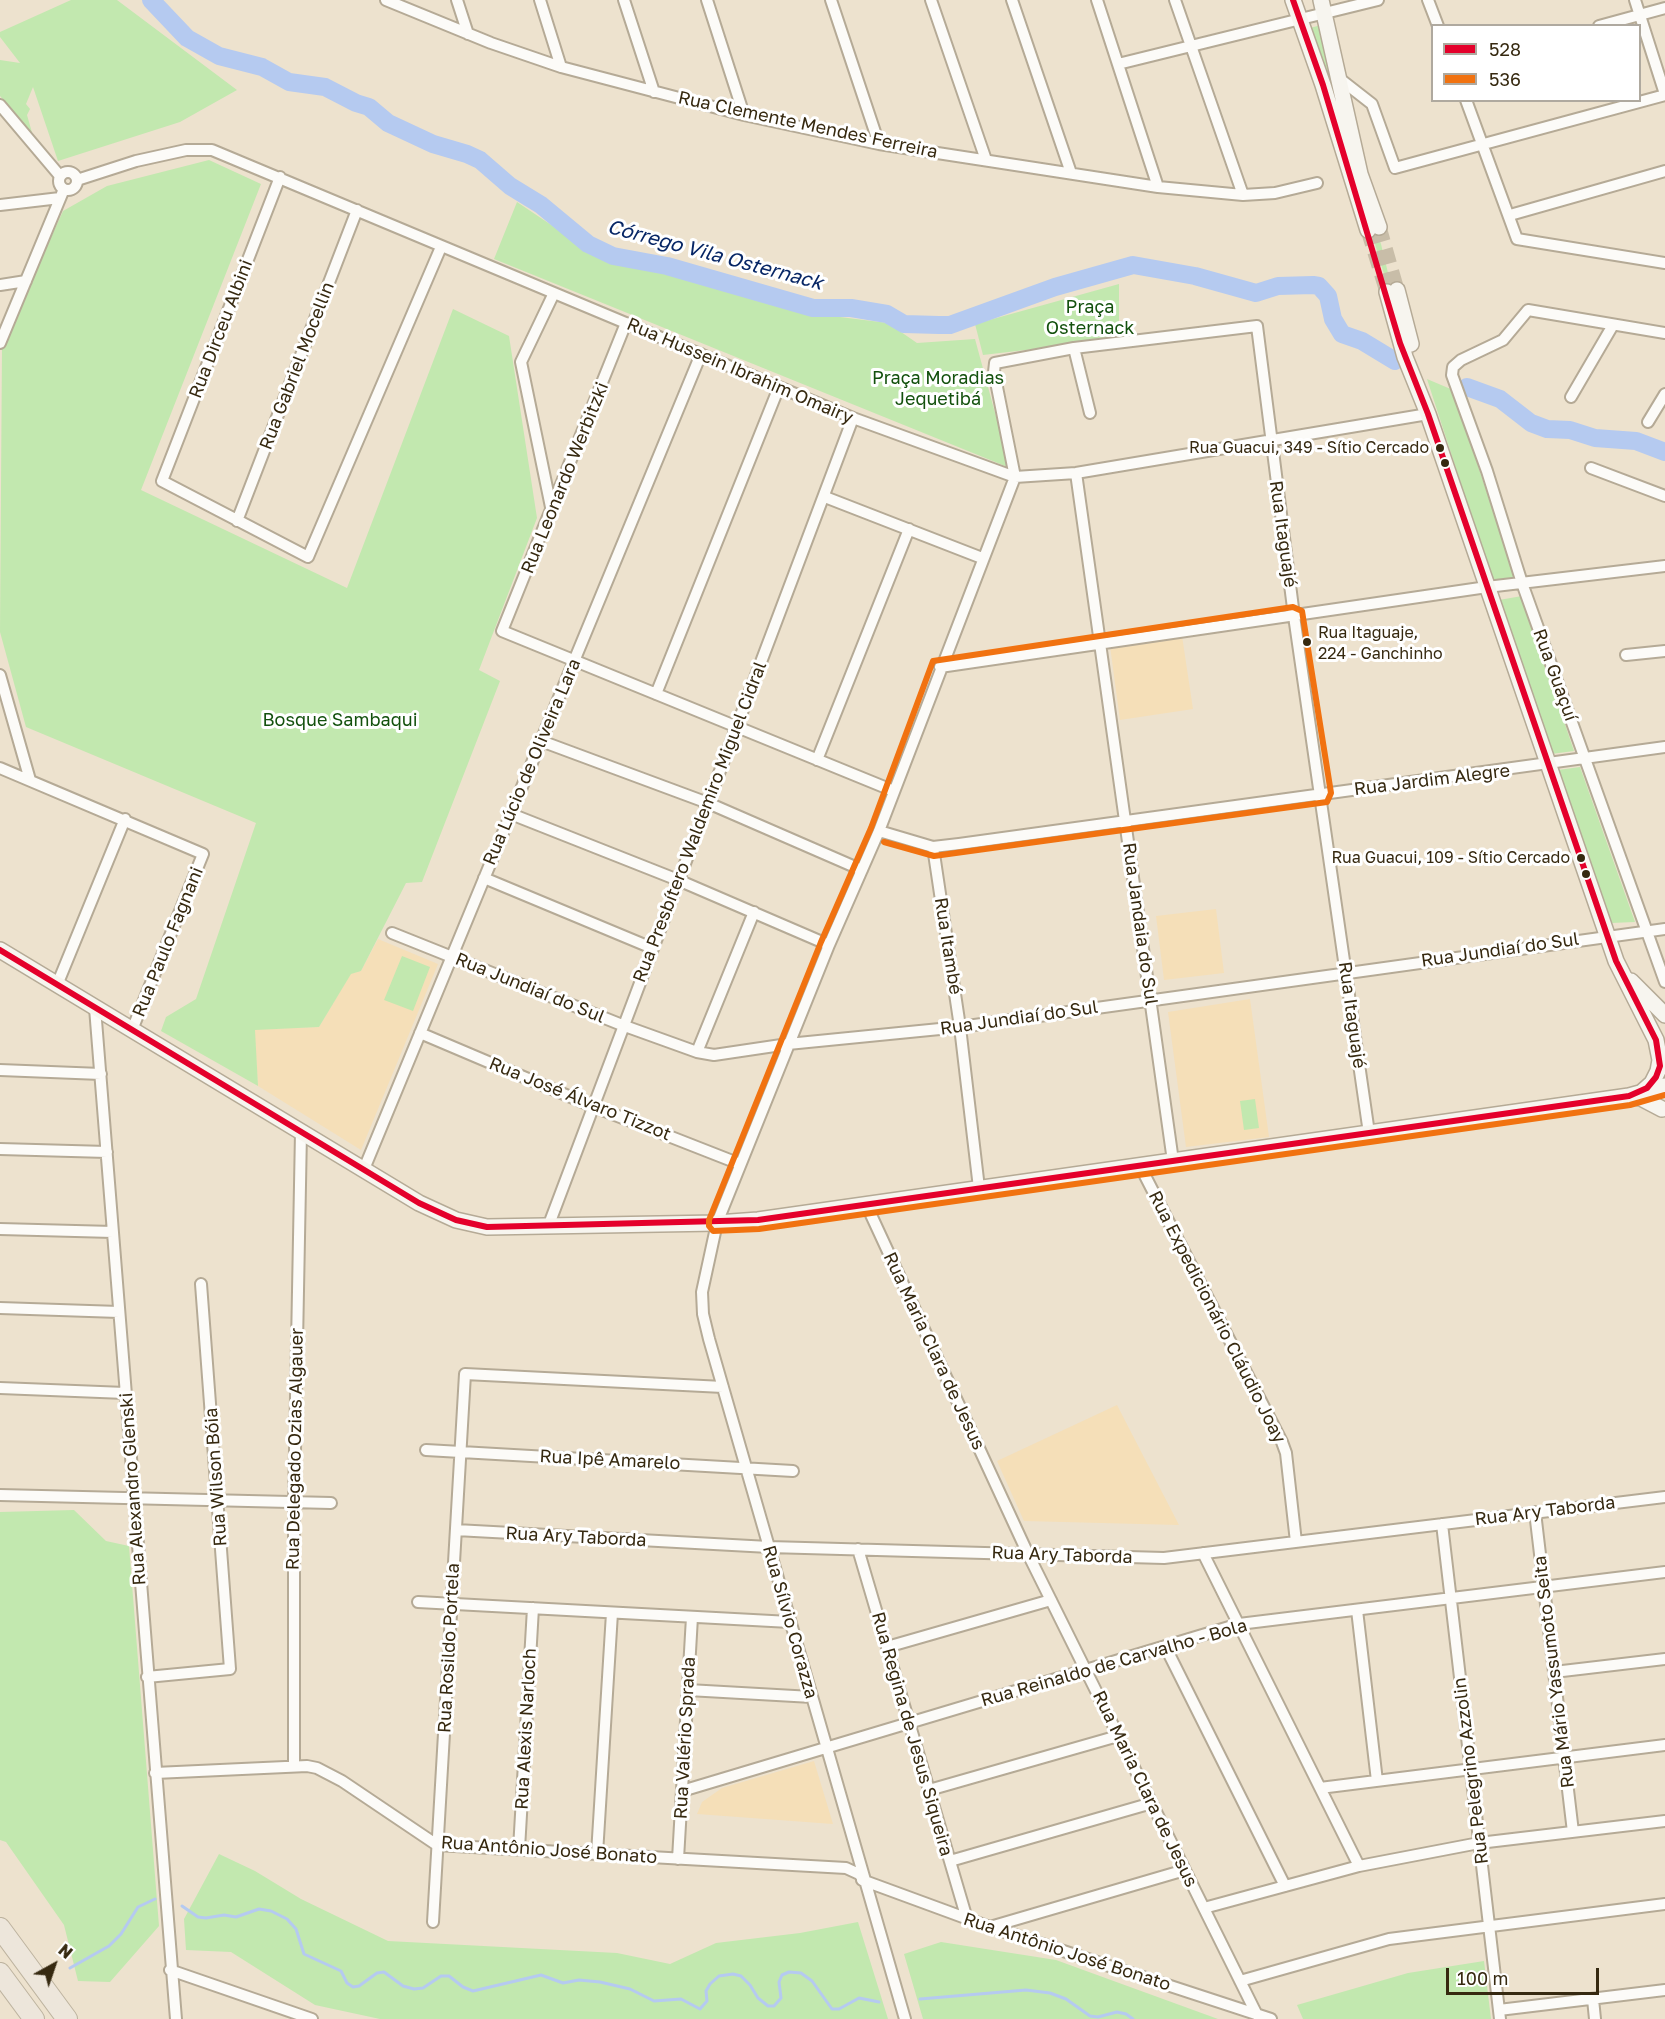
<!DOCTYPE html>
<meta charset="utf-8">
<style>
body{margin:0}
#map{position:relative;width:1665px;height:2019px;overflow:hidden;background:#ede2ce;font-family:"Golos Text",sans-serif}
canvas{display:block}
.legend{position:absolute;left:1431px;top:24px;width:210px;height:78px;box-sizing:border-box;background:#fff;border:2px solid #afa99f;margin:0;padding:8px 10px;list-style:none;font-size:18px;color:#362910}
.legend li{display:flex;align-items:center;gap:12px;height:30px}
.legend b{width:30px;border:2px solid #afa99f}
.north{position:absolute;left:24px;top:1935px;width:60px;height:60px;-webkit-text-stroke:4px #fff;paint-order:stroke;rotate:40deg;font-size:16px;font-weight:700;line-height:24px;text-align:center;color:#362910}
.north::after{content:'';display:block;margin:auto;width:21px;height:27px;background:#362910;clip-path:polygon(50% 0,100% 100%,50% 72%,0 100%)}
.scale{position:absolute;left:1446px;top:1968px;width:153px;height:27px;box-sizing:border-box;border:3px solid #362910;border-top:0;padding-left:8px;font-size:18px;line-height:21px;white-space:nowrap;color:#362910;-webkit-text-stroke:4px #fff;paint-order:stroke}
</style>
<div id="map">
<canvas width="1665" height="2019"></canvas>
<ul class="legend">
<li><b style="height:8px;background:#e4002b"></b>528</li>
<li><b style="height:8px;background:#f17210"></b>536</li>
</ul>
<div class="north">N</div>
<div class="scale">100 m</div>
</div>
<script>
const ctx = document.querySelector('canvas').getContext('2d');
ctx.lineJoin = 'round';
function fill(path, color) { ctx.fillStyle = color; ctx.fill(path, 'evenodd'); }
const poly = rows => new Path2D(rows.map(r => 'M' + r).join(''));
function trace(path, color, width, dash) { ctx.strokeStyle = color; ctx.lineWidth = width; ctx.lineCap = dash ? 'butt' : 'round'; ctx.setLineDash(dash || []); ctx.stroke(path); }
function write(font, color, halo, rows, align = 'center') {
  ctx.font = font + ' "Golos Text",sans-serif'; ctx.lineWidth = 6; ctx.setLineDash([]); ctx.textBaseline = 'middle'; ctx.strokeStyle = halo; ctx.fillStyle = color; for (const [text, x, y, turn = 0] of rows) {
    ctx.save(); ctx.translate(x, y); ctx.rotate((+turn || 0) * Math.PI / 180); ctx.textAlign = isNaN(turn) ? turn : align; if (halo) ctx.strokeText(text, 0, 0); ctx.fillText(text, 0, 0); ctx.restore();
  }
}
fill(poly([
 [1182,636,1193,709,1120,720,1110,646],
 [1216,909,1224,973,1164,980,1156,916],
 [378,939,438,964,361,1150,258,1086,254,1029,319,1027,351,973,361,971],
 [1250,999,1269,1137,1186,1147,1168,1012],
 [1117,1405,1179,1525,1024,1521,997,1461],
 [814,1761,833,1824,697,1814,702,1802,722,1788]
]), '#f5dfb8');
fill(poly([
 [71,0,117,0,237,90,180,122,58,161,33,87,26,104,30,109,27,115,33,136,0,96,0,60,20,63,0,37,0,32],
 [1321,25,1359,183,1381,244,1406,347,1310,28],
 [209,160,261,184,141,490,347,588,453,309,509,336,537,518,479,670,500,681,422,882,406,883,361,971,351,974,319,1027,255,1030,258,1086,161,1031,166,1017,196,999,256,823,26,727,0,632,2,345,63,211,107,186],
 [517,202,599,257,671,274,808,313,888,323,917,343,975,339,1010,468,494,259],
 [1119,284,1119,339,983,355,975,324],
 [1427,379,1453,390,1515,578,1492,580],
 [1522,596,1574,751,1551,754,1499,600],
 [1580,767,1635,922,1611,923,1558,770],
 [402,956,430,967,413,1011,384,1000],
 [1255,1099,1259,1128,1244,1130,1240,1101],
 [74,1510,106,1541,129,1546,159,1926,110,1982,78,1981,64,1925,6,1842,0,1840,0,1512],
 [219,1854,255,1871,301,1899,388,1941,617,1953,670,1964,716,1943,800,1933,858,1922,888,2019,380,2019,315,2005,231,1952,186,1950,184,1919],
 [941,1942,1056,1960,1218,2019,923,2019,904,1954],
 [1484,1961,1491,2019,1303,2019,1297,2005,1408,1973]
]), '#c2e8af');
trace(poly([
 [182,1906,198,1917,206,1918,224,1915,236,1917,259,1909,271,1911,287,1919,296,1929,304,1954,341,1971,347,1983,353,1987,359,1986,377,1973,384,1972,403,1986,414,1989,423,1988,441,1976,449,1976,463,1987,473,1991,541,1975,563,1983,579,1980,600,1982,630,1989,654,2001,681,1999,700,2009,707,2001,706,1991,710,1984,719,1976,733,1974,741,1976,750,1985,758,1998,768,2006,774,2006,781,1998,779,1982,782,1975,789,1972,801,1973,812,1981,832,2009,839,2009,859,1998,879,2002],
 [70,1968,109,1946,121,1934,138,1907,155,1899],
 [920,1999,1026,1990,1050,1993,1066,1999,1090,2016,1098,2017,1117,2012,1126,2014,1133,2019]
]), '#b5caf0', 3);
trace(poly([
 [151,0,187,38,219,56,262,67,289,82,325,87,356,103,369,107,388,123,433,144,467,154,480,160,510,186,541,205,588,244,613,256,667,266,813,308,851,308,887,314,904,324,939,325,950,325,1055,287,1133,265,1195,276,1256,293,1278,286,1313,285,1319,286,1328,296,1333,319,1342,334,1362,341,1395,361],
 [1467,387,1500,399,1531,423,1547,429,1570,430,1595,438,1636,441,1665,452]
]), '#b5caf0', 18);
trace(poly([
 [1379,227,1397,290],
 [1368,230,1387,292]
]), '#c8bda8', 15, [15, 8]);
const minor = poly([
 [386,0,491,43,561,67,744,115,879,144,1158,187,1243,195,1275,193,1317,183],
 [457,0,468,34],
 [540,0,561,67],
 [624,0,654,92],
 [707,0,744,115],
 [831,0,879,144],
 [931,0,986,160],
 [1012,0,1071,173],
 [1097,0,1158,187],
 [1175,0,1243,195],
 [1428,0,1438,26],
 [1635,0,1665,94],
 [1599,26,1665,8],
 [1118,64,1378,0],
 [1340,79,1372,104,1395,168,1665,95],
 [1466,100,1517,239,1665,263],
 [0,105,60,176],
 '59 181a9 9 0 1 1 18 0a9 9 0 1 1-18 0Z',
 [280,177,162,481,308,557,441,247],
 [77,180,136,161,186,150,212,150,853,418,1015,477,1076,473,1428,414],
 [0,205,60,198],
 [1510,215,1665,171],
 [0,285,26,281],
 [626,323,502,631,894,791],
 [1665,333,1528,310,1503,340,1461,360,1453,367,1452,375,1487,471,1522,583,1665,982],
 [0,343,64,189],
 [1074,348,1090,413],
 [1571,397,1613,325],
 [1648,422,1665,394],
 [1591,468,1665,496],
 [1076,473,1173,1161],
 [825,497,982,558],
 [552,512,521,362,554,293],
 [237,521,357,210],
 [1626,655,1665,651],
 [940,667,1487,587,1665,566],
 [0,675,30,780],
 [656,694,779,387],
 [541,741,708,803,862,870],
 [817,760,909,529],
 [0,768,203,854,132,1030],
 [511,814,678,880,829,945],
 [879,831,933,847,959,844,1665,747],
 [933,847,960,1027,979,1188],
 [484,878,652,948],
 [392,933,622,1025,697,1052,714,1055,788,1044,960,1027,1665,929],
 [57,985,125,819],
 [95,1008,176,2019],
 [420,1033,592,1106,740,1164],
 [697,1052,754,912],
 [0,1070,101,1074],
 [0,1149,107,1152],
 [1140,1166,1282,1442,1286,1453,1296,1542],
 [364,1169,701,354],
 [866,1204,1028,1554,1257,2015],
 [548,1227,853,418],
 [0,1229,113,1232],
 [0,1308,119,1312],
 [0,1388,125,1393],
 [426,1450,793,1471],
 [0,1495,331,1503],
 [1535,1512,1573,1832],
 [1442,1524,1500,2019],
 [456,1530,769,1547,1164,1558,1665,1497],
 [858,1549,967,1919],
 [1203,1553,1359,1866],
 [418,1602,790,1622],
 [1357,1610,1377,1781],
 [1165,1646,1285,1886],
 [887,1647,1051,1600],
 [1554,1672,1665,1659],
 [147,1677,230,1669,201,1284],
 [688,1690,812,1697],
 [294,1766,294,1502,301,1132],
 [155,1773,307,1766,317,1768,342,1781,437,1845,846,1868,859,1874,865,1881],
 [1320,1788,1665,1745],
 [929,1790,1118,1736],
 [682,1791,1239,1624,1665,1572],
 [519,1849,533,1608],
 [597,1854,612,1613],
 [678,1859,692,1617],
 [950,1861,1152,1803],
 [862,1880,990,1927,1271,2019],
 [1204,1908,1359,1866,1479,1843,1665,1821],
 [433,1922,465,1374,723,1387],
 [990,1927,1185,1870],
 [170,1970,312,2019],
 [1240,1981,1389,1939,1665,1904],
 [1593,1999,1595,2019],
 [1499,2010,1665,1990],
 [905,2019,709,1339,703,1314,702,1292,717,1223,829,945,879,831,1015,477,994,372,995,363,1074,348,1257,326,1294,616,1369,1133]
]);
const secondary = poly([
 [1293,0,1323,85,1368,230],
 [1321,0,1360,174,1379,227],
 [1397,290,1411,344],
 [1387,292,1405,357,1428,414,1616,961,1656,1040,1660,1060,1658,1071,1652,1083,1643,1091],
 [0,950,419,1203,456,1220,487,1227,717,1223,758,1220,1629,1096,1665,1086],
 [1631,981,1665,1015],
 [1629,1096,1641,1098,1662,1109]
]);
const motorway = poly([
 [0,1928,67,2019],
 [0,1973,34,2019]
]);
trace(minor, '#b5aa96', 14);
trace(secondary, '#b5aa96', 18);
trace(motorway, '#bdb39f', 22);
trace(minor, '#fcfbf8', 10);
trace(secondary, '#f7f5ef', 15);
trace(motorway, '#ede6db', 20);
trace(poly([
 [0,950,419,1203,456,1220,487,1227,758,1220,1629,1096,1647,1088,1656,1077,1660,1066,1656,1040,1616,961,1428,414,1400,343,1323,85,1293,0]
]), '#e4002b', 6);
trace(poly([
 [884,842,934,856,1327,802,1331,793,1302,611,1293,607,933,661,871,828,821,942,709,1220,709,1226,713,1231,759,1229,1630,1105,1665,1095]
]), '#f17210', 6);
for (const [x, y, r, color] of [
 [1440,448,5,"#362910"],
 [1445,463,5,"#362910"],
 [1307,642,5,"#362910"],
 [1581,858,5,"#362910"],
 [1586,874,5,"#362910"]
]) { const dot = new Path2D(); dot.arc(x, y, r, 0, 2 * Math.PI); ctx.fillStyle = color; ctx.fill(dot); trace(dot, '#fff', 2); }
write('16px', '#362910', '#fff', [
 ["Rua Guacui, 349 - Sítio Cercado",1429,448],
 ["Rua Itaguaje,",1318,633,"left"],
 ["224 - Ganchinho",1318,654,"left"],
 ["Rua Guacui, 109 - Sítio Cercado",1570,858]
], 'right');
write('18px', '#362910', '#fff', [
 ["Rua Clemente Mendes Ferreira",808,125,12],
 ["Rua Dirceu Albini",221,329,-69],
 ["Rua Gabriel Mocellin",297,366,-69],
 ["Rua Hussein Ibrahim Omairy",740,371,23],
 ["Rua Leonardo Werbitzki",565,478,-68],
 ["Rua Itaguajé",1283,534,82],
 ["Rua Guaçuí",1555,675,70],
 ["Rua Lúcio de Oliveira Lara",532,762,-67],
 ["Rua Jardim Alegre",1432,780,-7],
 ["Rua Presbítero Waldemiro Miguel Cidral",700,822,-69],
 ["Rua Jandaia do Sul",1140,924,82],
 ["Rua Paulo Fagnani",168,942,-68],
 ["Rua Itambé",948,946,81],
 ["Rua Jundiaí do Sul",1500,950,-8],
 ["Rua Jundiaí do Sul",530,988,22],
 ["Rua Itaguajé",1352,1015,82],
 ["Rua Jundiaí do Sul",1019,1018,-8],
 ["Rua José Álvaro Tizzot",580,1099,22],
 ["Rua Expedicionário Cláudio Joay",1217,1317,63],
 ["Rua Maria Clara de Jesus",934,1351,65],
 ["Rua Delegado Ozias Algauer",295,1449,-89],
 ["Rua Ipê Amarelo",610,1460,3],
 ["Rua Wilson Bóia",216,1477,-94],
 ["Rua Alexandro Glenski",133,1489,-94],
 ["Rua Ary Taborda",1545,1511,-7],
 ["Rua Ary Taborda",576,1537,3],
 ["Rua Ary Taborda",1062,1555,2],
 ["Rua Sílvio Corazza",790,1622,74],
 ["Rua Rosildo Portela",449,1648,-87],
 ["Rua Reinaldo de Carvalho - Bola",1114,1663,-16],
 ["Rua Mário Yassumoto Seita",1554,1672,-97],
 ["Rua Alexis Narloch",526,1729,-87],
 ["Rua Regina de Jesus Siqueira",912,1734,74],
 ["Rua Valério Sprada",685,1738,-87],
 ["Rua Pelegrino Azzolin",1471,1771,-97],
 ["Rua Maria Clara de Jesus",1145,1789,64],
 ["Rua Antônio José Bonato",549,1850,4],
 ["Rua Antônio José Bonato",1067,1952,18]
]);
write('18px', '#13510d', '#fff', [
 ["Praça",1090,307],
 ["Osternack",1090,328],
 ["Praça Moradias",938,378],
 ["Jequetibá",938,399],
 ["Bosque Sambaqui",340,720]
]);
write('italic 20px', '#072665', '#fff', [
 ["Córrego Vila Osternack",715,255,15]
]);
</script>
